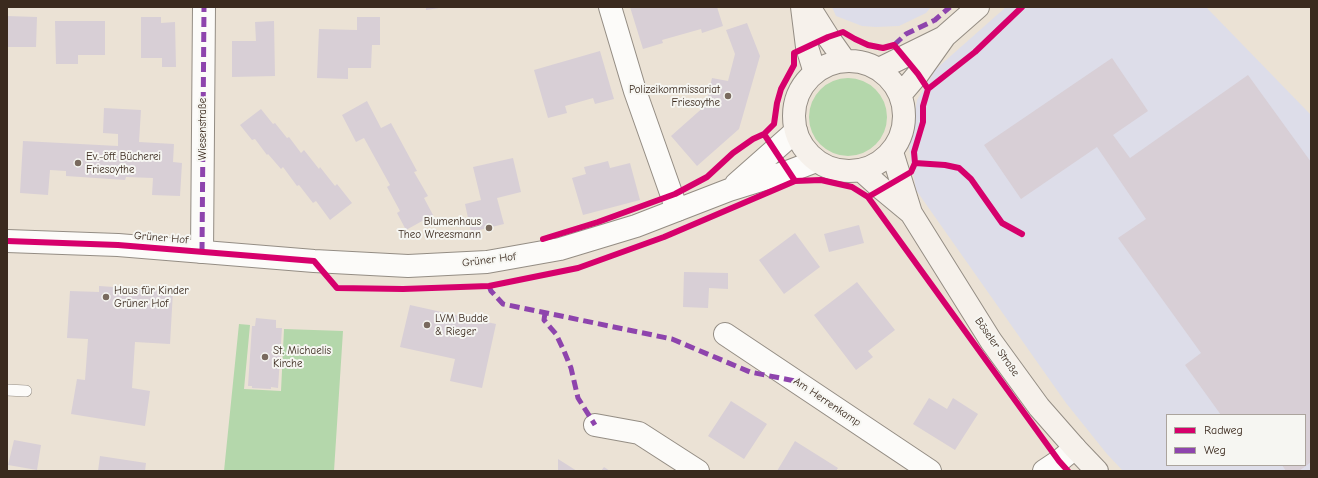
<!DOCTYPE html>
<meta charset="utf-8">
<style>
body{margin:0}
#map{position:relative;width:1318px;height:478px;overflow:hidden;background:#ebe2d5;font-family:"Comic Neue",sans-serif}
canvas{display:block}
.frame{position:absolute;inset:0;border:8px solid #3b2a1e;pointer-events:none}
.legend{position:absolute;left:1166px;top:414px;width:140px;height:52px;box-sizing:border-box;background:#f6f6f2;border:1px solid #aba49d;margin:0;padding:5px 7px;list-style:none;font-size:12px;color:#3b2a1e}
.legend li{display:flex;align-items:center;gap:8px;height:20px}
.legend b{width:20px;border:1px solid #aba49d}
</style>
<div id="map">
<canvas width="1318" height="478"></canvas>
<div class="frame"></div>
<ul class="legend">
<li><b style="height:5px;background:#d6006c"></b>Radweg</li>
<li><b style="height:5px;background:#8e44ad"></b>Weg</li>
</ul>
</div>
<script>
const ctx = document.querySelector('canvas').getContext('2d');
ctx.lineJoin = 'round';
function fill(path, color) { ctx.fillStyle = color; ctx.fill(path, 'evenodd'); }
const poly = rows => new Path2D(rows.map(r => 'M' + r).join(''));
function trace(path, color, width, dash) { ctx.strokeStyle = color; ctx.lineWidth = width; ctx.lineCap = dash ? 'butt' : 'round'; ctx.setLineDash(dash || []); ctx.stroke(path); }
function write(font, color, halo, rows, align = 'center') {
  ctx.font = font + ' "Comic Neue",sans-serif'; ctx.lineWidth = 4; ctx.setLineDash([]); ctx.textBaseline = 'middle'; ctx.strokeStyle = halo; ctx.fillStyle = color; for (const [text, x, y, turn = 0] of rows) {
    ctx.save(); ctx.translate(x, y); ctx.rotate((+turn || 0) * Math.PI / 180); ctx.textAlign = isNaN(turn) ? turn : align; if (halo) ctx.strokeText(text, 0, 0); ctx.fillText(text, 0, 0); ctx.restore();
  }
}
fill(poly([
 [832,7,931,7,926,13,899,26,876,27,862,26,836,16],
 [1006,7,1206,7,1311,115,1311,471,1123,471,1107,454,1066,403,916,190,909,148,917,100,936,69],
 [1167,415,1305,415,1305,465,1167,465]
]), '#dddde9');
fill(poly([
 '809 117a39 39 0 1 1 78 0a39 39 0 1 1-78 0Z',
 [239,324,250,325,244,389,281,391,284,329,343,331,334,471,224,471]
]), '#b4d7ab');
fill(poly([
 [426,7,439,7,439,8,426,10],
 [630,7,717,7,723,26,702,33,701,29,662,40,663,43,643,49],
 [7,16,37,17,36,47,7,47],
 [141,17,161,17,161,23,175,22,176,67,162,67,162,58,141,58],
 [357,17,380,17,380,45,372,45,371,68,348,68,348,79,317,78,319,29,357,30],
 [55,21,105,21,105,55,78,55,78,64,56,64],
 [274,21,275,76,232,77,232,41,256,41,255,22],
 [747,23,760,56,739,129,697,166,671,136,706,105,712,78,728,81,735,54,726,30],
 [600,51,614,99,595,104,593,98,565,106,567,113,548,118,534,70],
 [1112,58,1148,111,1113,135,1130,158,1248,75,1311,162,1311,462,1299,471,1286,471,1282,465,1305,465,1305,415,1221,415,1185,365,1201,353,1118,238,1146,219,1097,147,1021,199,984,145],
 [367,101,381,128,391,123,417,171,414,172,428,196,424,198,433,215,406,230,397,213,400,211,387,187,390,185,364,138,356,142,342,115],
 [104,108,141,110,139,142,174,144,173,162,182,163,180,196,152,195,153,178,126,177,125,180,66,176,66,171,50,170,48,195,20,193,23,141,118,146,118,134,103,133],
 [261,109,273,124,275,123,287,138,289,137,301,153,304,150,319,169,320,167,335,186,337,184,352,203,330,220,316,201,313,203,299,185,297,186,283,167,281,169,268,154,267,155,255,139,252,140,240,125],
 [513,158,521,192,497,198,504,224,471,232,465,204,481,200,473,167],
 [608,161,610,168,630,163,640,200,583,215,572,178,586,174,584,167],
 [859,225,864,243,829,252,824,234],
 [795,233,820,267,784,294,759,260],
 [684,272,728,273,728,289,709,288,708,308,683,307],
 [857,282,895,330,868,351,873,357,856,370,814,315],
 [99,286,173,291,170,344,135,342,132,388,150,391,145,426,71,414,77,379,85,380,88,339,67,338,70,291,99,292],
 [410,305,496,324,482,388,450,381,455,359,400,347],
 [256,318,276,320,276,328,282,328,278,388,271,387,271,389,252,388,252,386,248,386,252,326,255,326],
 [929,398,947,409,953,398,978,414,955,450,913,424],
 [731,401,767,424,744,459,708,436],
 [14,440,41,445,37,470,8,465],
 [795,441,838,468,836,471,777,471],
 [100,456,146,463,145,471,98,471],
 [558,459,577,471,558,471],
 [604,467,610,471,601,471]
]), '#d8cfd6');
const service = poly([
 [7,390,26,391]
]);
const minor = poly([
 [610,7,635,91,677,210],
 [202,252,204,7],
 [725,334,930,471],
 [595,425,639,433,698,471],
 [1044,471,1059,461,1075,448]
]);
const tertiary = poly([
 [736,184,796,131],
 [7,241,118,245,314,261,408,266,487,262,560,249,636,226,729,190,790,171,816,161]
]);
const secondary = poly([
 [802,7,807,47,815,73],
 [809,7,828,37,845,61],
 '794 116a55 55 0 1 1 110 0a55 55 0 1 1-110 0Z',
 [879,69,942,38],
 [901,94,918,74,945,36,978,7],
 [892,152,911,213,991,341,1039,407,1075,448,1097,471],
 [862,171,882,189,911,213]
]);
trace(service, '#948d84', 12);
trace(minor, '#948d84', 24);
trace(tertiary, '#948d84', 24);
trace(secondary, '#948d84', 24);
trace(service, '#fcfbf9', 11);
trace(minor, '#fcfbf9', 22);
trace(tertiary, '#fcfbf9', 22);
trace(secondary, '#f6f1eb', 22);
trace(poly([
 [894,45,906,34,935,20,950,7],
 [202,252,204,7],
 [489,286,491,291,503,304,672,339,750,372,795,381],
 [545,313,544,320,556,334,564,351,571,368,578,398,595,425]
]), '#8e44ad', 5, [10, 5]);
trace(poly([
 [928,89,975,52,1022,7],
 [915,163,945,165,959,168,971,179,1002,223,1022,234],
 [868,197,911,172,915,163,914,152,923,122,923,106,928,89,918,74,894,45,883,48,868,45,855,39,843,32,828,37,794,53,794,65,781,89,777,103,774,124,764,134,795,181,821,180,852,187,868,197,1059,461,1068,471],
 [543,239,598,222,675,194,707,177,733,153,753,139,764,134],
 [7,241,118,245,314,261,337,288,403,289,489,286,578,268,664,237,795,181]
]), '#d6006c', 6);
for (const [x, y, r, color] of [
 [728,96,4,"#796a5e"],
 [78,163,4,"#796a5e"],
 [489,228,4,"#796a5e"],
 [106,297,4,"#796a5e"],
 [427,325,4,"#796a5e"],
 [265,357,4,"#796a5e"]
]) { const dot = new Path2D(); dot.arc(x, y, r, 0, 2 * Math.PI); ctx.fillStyle = color; ctx.fill(dot); trace(dot, '#f6f6f2', 1.5); }
write('11px', '#3b2a1e', '#f6f6f2', [
 ["Polizeikommissariat",720,90,"right"],
 ["Friesoythe",720,103,"right"],
 ["Ev.-öff. Bücherei",86,157],
 ["Friesoythe",86,170],
 ["Blumenhaus",481,222,"right"],
 ["Theo Wreesmann",481,235,"right"],
 ["Haus für Kinder",114,291],
 ["Grüner Hof",114,304],
 ["LVM Budde",435,319],
 ["& Rieger",435,332],
 ["St. Michaelis",273,351],
 ["Kirche",273,364]
], 'left');
write('11px', '#3b2a1e', '#f6f6f2', [
 ["Wiesenstraße",203,129,-90],
 ["Grüner Hof",161,238,5],
 ["Grüner Hof",489,260,-7],
 ["Böseler Straße",997,347,55],
 ["Am Herrenkamp",827,402,34]
]);
</script>
